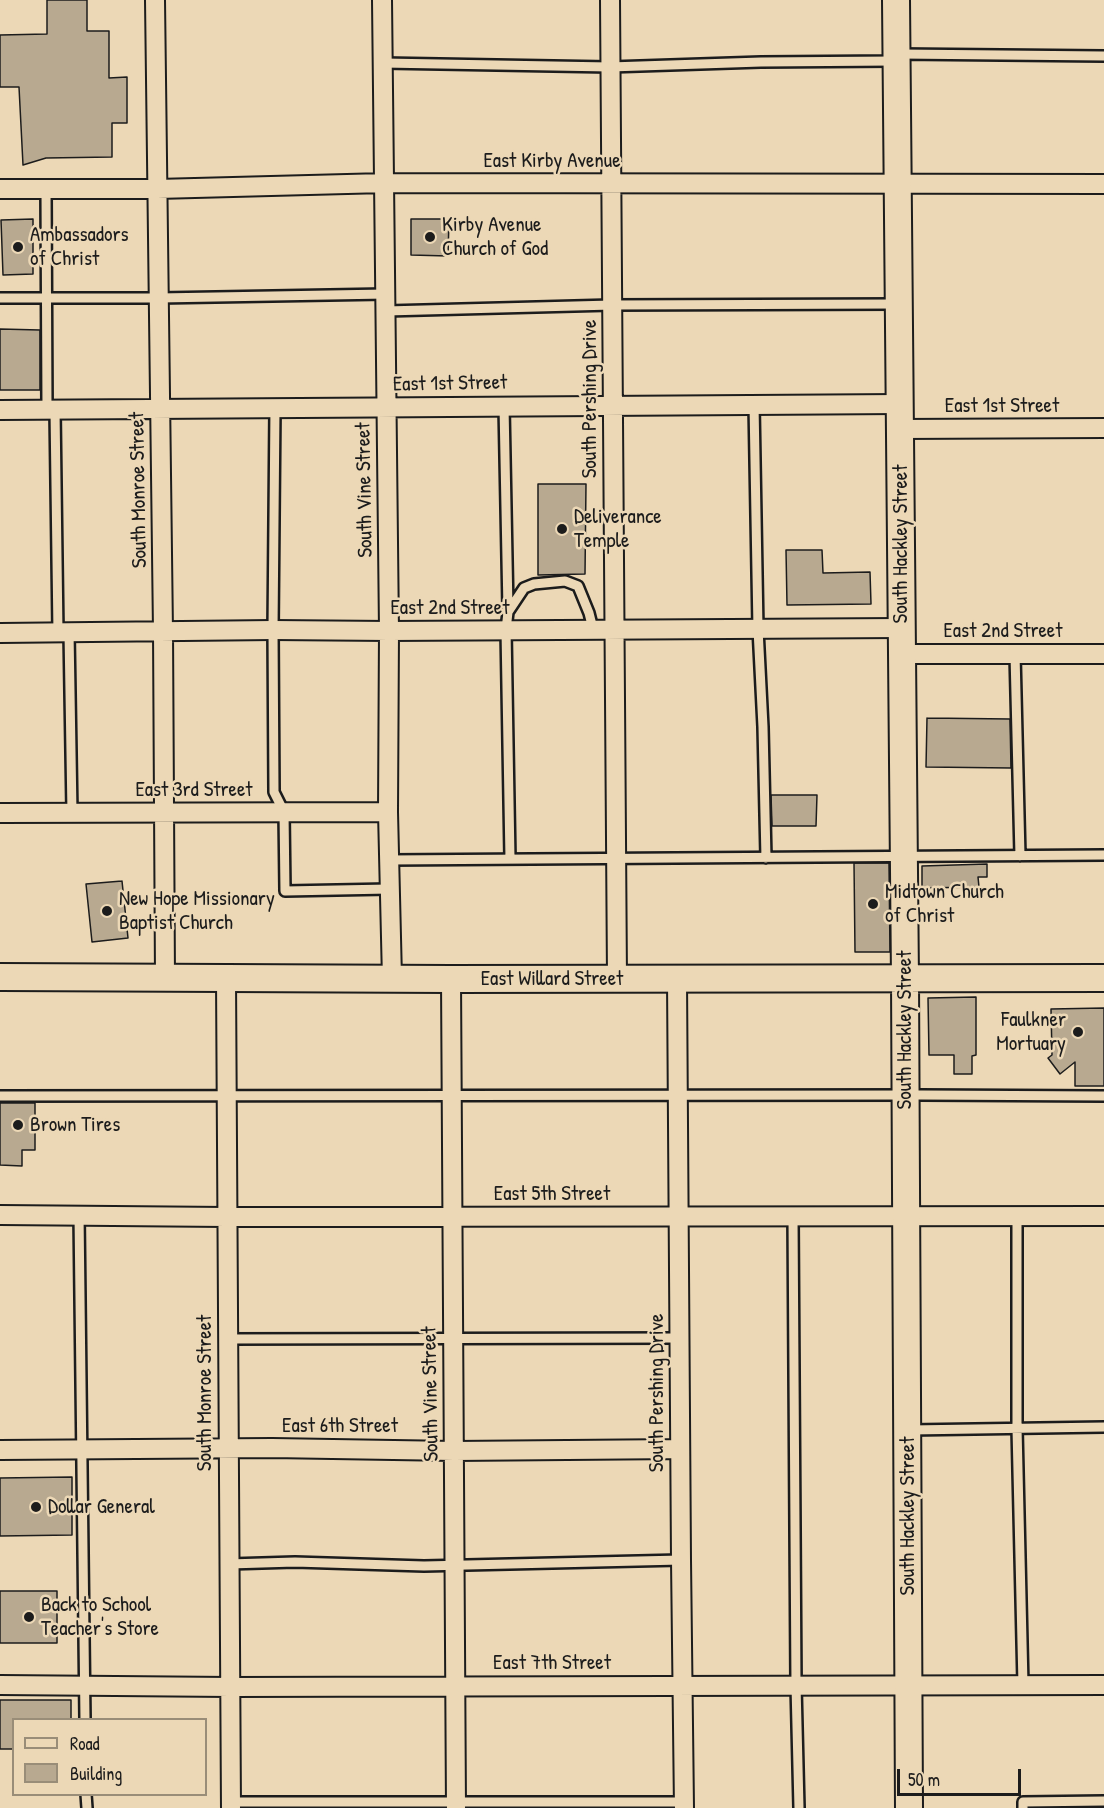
<!DOCTYPE html>
<style>
body{margin:0}
#map{position:relative;width:1104px;height:1808px;overflow:hidden;background:#ecd8b6;font-family:"Patrick Hand",sans-serif}
canvas{display:block}
.legend{position:absolute;left:12px;top:1718px;width:195px;height:78px;box-sizing:border-box;background:#ecd8b6;border:2px solid #998d78;margin:0;padding:8px 10px;list-style:none;font-size:18px;color:#1c1c1c}
.legend li{display:flex;align-items:center;gap:12px;height:30px}
.legend b{width:30px;border:2px solid #998d78}
.scale{position:absolute;left:897px;top:1769px;width:124px;height:27px;box-sizing:border-box;border:3px solid #1c1c1c;border-top:0;padding-left:8px;font-size:18px;line-height:21px;white-space:nowrap;color:#1c1c1c;-webkit-text-stroke:4px #ecd8b6;paint-order:stroke}
</style>
<div id="map">
<canvas width="1104" height="1808"></canvas>
<ul class="legend">
<li><b style="height:8px;background:#ecd8b6"></b>Road</li>
<li><b style="height:16px;background:#b8a990"></b>Building</li>
</ul>
<div class="scale">50 m</div>
</div>
<script>
const ctx = document.querySelector('canvas').getContext('2d');
ctx.lineJoin = 'round';
function fill(path, color) { ctx.fillStyle = color; ctx.fill(path, 'evenodd'); }
const poly = rows => new Path2D(rows.map(r => 'M' + r).join(''));
function trace(path, color, width, dash) { ctx.strokeStyle = color; ctx.lineWidth = width; ctx.lineCap = dash ? 'butt' : 'round'; ctx.setLineDash(dash || []); ctx.stroke(path); }
function write(font, color, halo, rows, align = 'center') {
  ctx.font = font + ' "Patrick Hand",sans-serif'; ctx.lineWidth = 5; ctx.setLineDash([]); ctx.textBaseline = 'middle'; ctx.strokeStyle = halo; ctx.fillStyle = color; for (const [text, x, y, turn = 0] of rows) {
    ctx.save(); ctx.translate(x, y); ctx.rotate((+turn || 0) * Math.PI / 180); ctx.textAlign = isNaN(turn) ? turn : align; if (halo) ctx.strokeText(text, 0, 0); ctx.fillText(text, 0, 0); ctx.restore();
  }
}
const building = poly([
 [47,0,87,0,87,31,109,31,109,78,127,77,127,123,112,123,112,157,46,158,23,165,19,87,0,87,0,35,47,34,47,0],
 [33,219,33,274,3,275,1,220,33,219],
 [411,219,449,219,448,256,411,255,411,219],
 [0,329,40,330,40,390,0,390,0,329],
 [538,484,586,484,585,574,538,575,538,484],
 [786,550,822,550,823,573,870,572,871,604,787,605,786,550],
 [927,718,1010,719,1011,768,926,767,927,718],
 [771,795,817,795,816,826,772,826,771,795],
 [854,863,889,863,890,952,855,952,854,863],
 [987,864,987,877,978,877,979,887,922,888,922,866,987,864],
 [122,881,128,938,92,942,86,884,122,881],
 [976,997,976,1055,972,1056,972,1074,954,1074,954,1055,929,1055,928,998,976,997],
 [1104,1008,1104,1086,1075,1086,1075,1062,1060,1074,1048,1058,1052,1055,1051,1009,1104,1008],
 [0,1103,35,1103,35,1150,22,1150,22,1166,0,1165,0,1103],
 [72,1477,72,1535,0,1536,0,1478,72,1477],
 [0,1591,57,1591,57,1643,0,1643,0,1591],
 [0,1700,71,1700,71,1719,14,1719,14,1749,0,1749,0,1700]
]);
fill(building, '#b8a990');
trace(building, '#1c1c1c', 1.5);
const lane = poly([
 [899,54,1104,56],
 [383,63,610,67,761,62,894,61],
 [46,189,47,409],
 [0,298,159,298,386,294],
 [386,311,612,305,897,304],
 [754,404,758,629,763,727,766,858],
 [504,406,508,610],
 [275,407,273,630,274,792,284,812,285,891,389,889],
 [55,410,58,633],
 [69,632,72,813],
 [1015,654,1020,856],
 [510,859,506,630,508,612,524,588,534,584,565,581,578,586,589,613,593,629],
 [389,860,1104,855],
 [0,1096,921,1095,1104,1096],
 [79,1214,85,1720],
 [793,1216,796,1685,799,1808],
 [1017,1216,1017,1428,1023,1685],
 [227,1339,679,1338],
 [910,1430,1104,1427],
 [229,1564,295,1562,424,1566,681,1560],
 [86,1794,87,1808],
 [231,1802,684,1802],
 [1023,1808,1023,1802,1104,1801]
]);
const street = poly([
 [155,0,163,631,165,979],
 [382,0,389,631,388,812,392,979],
 [610,0,617,978],
 [0,189,157,189,385,183,1104,184],
 [0,410,900,404],
 [900,429,1104,428],
 [0,633,273,630,389,631,901,628],
 [902,654,1104,654],
 [0,813,388,812],
 [226,978,231,1808],
 [451,979,456,1808],
 [677,979,681,1560,684,1808],
 [0,1215,226,1217,1104,1216],
 [0,1450,272,1448,454,1451,680,1449],
 [0,1685,230,1687,1104,1685]
]);
const secondary = poly([
 [896,0,905,979,909,1808],
 [0,977,451,979,1104,978]
]);
trace(lane, '#1c1c1c', 14);
trace(street, '#1c1c1c', 22);
trace(secondary, '#1c1c1c', 30);
trace(lane, '#ecd8b6', 9);
trace(street, '#ecd8b6', 18);
trace(secondary, '#ecd8b6', 26);
for (const [x, y, r, color] of [
 [430,237,6,"#1c1c1c"],
 [18,247,6,"#1c1c1c"],
 [562,529,6,"#1c1c1c"],
 [873,904,6,"#1c1c1c"],
 [107,911,6,"#1c1c1c"],
 [1078,1032,6,"#1c1c1c"],
 [18,1125,6,"#1c1c1c"],
 [36,1507,6,"#1c1c1c"],
 [29,1617,6,"#1c1c1c"]
]) { const dot = new Path2D(); dot.arc(x, y, r, 0, 2 * Math.PI); ctx.fillStyle = color; ctx.fill(dot); trace(dot, '#ecd8b6', 2); }
write('21px', '#1c1c1c', '#ecd8b6', [
 ["East Kirby Avenue",552,161],
 ["East 1st Street",450,384,-1],
 ["South Pershing Drive",590,399,-90],
 ["East 1st Street",1002,406],
 ["South Monroe Street",139,490,-91],
 ["South Vine Street",365,490,-91],
 ["South Hackley Street",901,544,-90],
 ["East 2nd Street",450,608],
 ["East 2nd Street",1003,631],
 ["East 3rd Street",194,790],
 ["East Willard Street",552,979],
 ["South Hackley Street",905,1030,-90],
 ["East 5th Street",552,1194],
 ["South Monroe Street",205,1393,-90],
 ["South Pershing Drive",657,1393,-90],
 ["South Vine Street",431,1394,-91],
 ["East 6th Street",340,1426],
 ["South Hackley Street",908,1516,-90],
 ["East 7th Street",552,1663]
]);
write('21px', '#1c1c1c', '#ecd8b6', [
 ["Kirby Avenue",442,225],
 ["Church of God",442,249],
 ["Ambassadors",30,235],
 ["of Christ",30,259],
 ["Deliverance",574,517],
 ["Temple",574,541],
 ["Midtown Church",885,892],
 ["of Christ",885,916],
 ["New Hope Missionary",119,899],
 ["Baptist Church",119,923],
 ["Faulkner",1066,1020,"right"],
 ["Mortuary",1066,1044,"right"],
 ["Brown Tires",30,1125],
 ["Dollar General",48,1507],
 ["Back to School",41,1605],
 ["Teacher's Store",41,1629]
], 'left');
</script>
